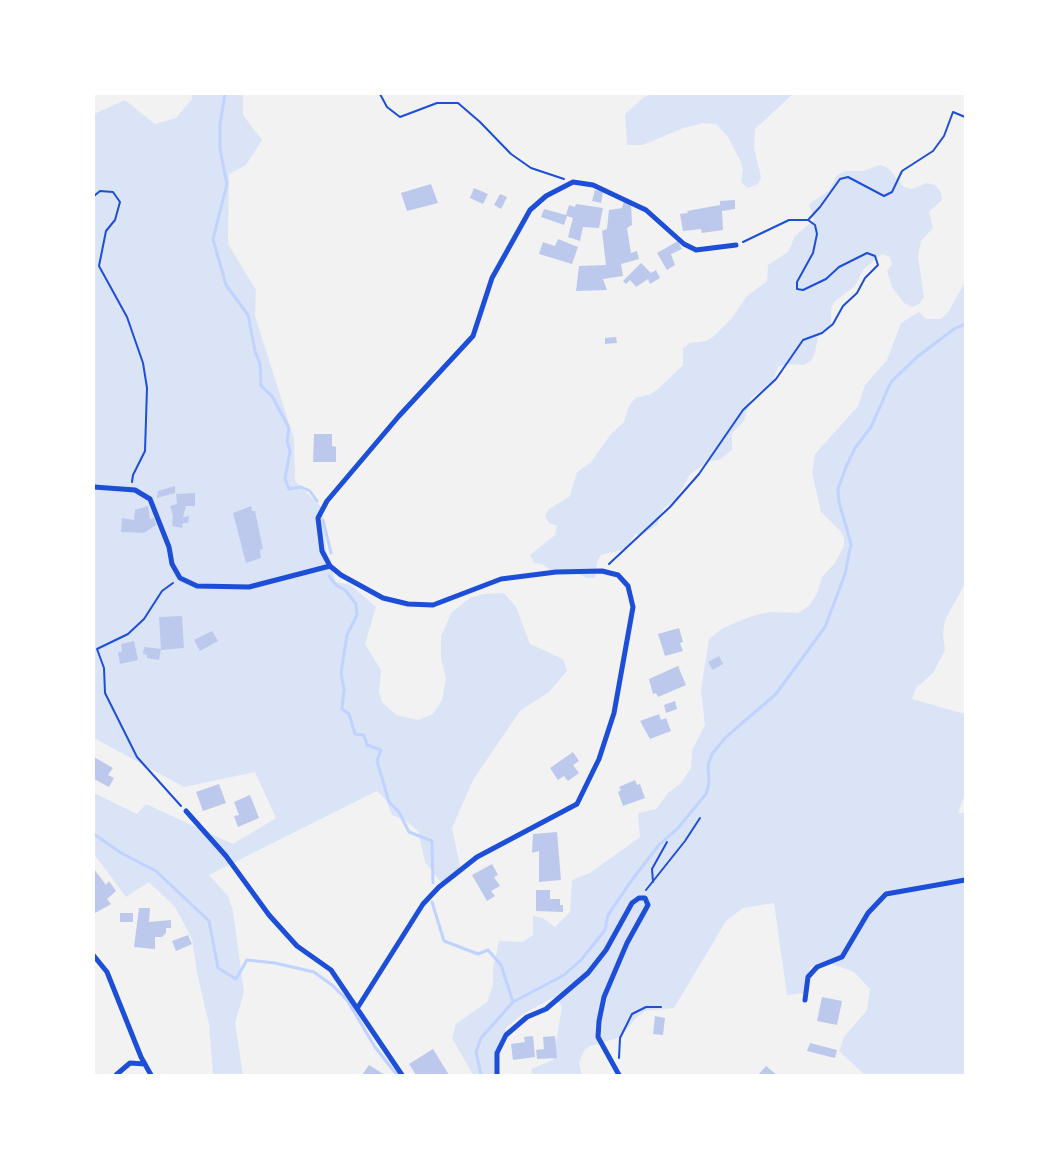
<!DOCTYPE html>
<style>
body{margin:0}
#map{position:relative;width:1059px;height:1169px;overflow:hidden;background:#f2f2f2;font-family:Inter,sans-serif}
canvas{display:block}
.frame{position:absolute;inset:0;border:95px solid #fff;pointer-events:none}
</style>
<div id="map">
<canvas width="1059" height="1169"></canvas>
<div class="frame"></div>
</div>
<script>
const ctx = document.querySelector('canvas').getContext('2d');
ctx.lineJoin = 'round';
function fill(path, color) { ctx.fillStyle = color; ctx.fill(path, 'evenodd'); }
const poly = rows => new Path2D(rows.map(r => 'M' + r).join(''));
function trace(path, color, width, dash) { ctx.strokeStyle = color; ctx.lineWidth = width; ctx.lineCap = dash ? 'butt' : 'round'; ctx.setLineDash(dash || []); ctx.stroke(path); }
fill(poly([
 [191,94,243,94,243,115,262,140,246,165,229,174,228,244,256,290,255,316,294,439,295,481,322,508,327,557,336,582,351,585,376,607,365,644,381,670,379,692,382,702,396,715,418,720,433,714,442,700,446,678,441,658,441,636,452,612,470,598,484,594,504,593,516,607,530,644,563,659,567,671,549,692,520,711,473,780,452,828,460,866,456,877,445,884,439,880,425,862,418,831,405,820,392,815,386,800,377,791,209,875,228,896,233,911,244,992,235,1023,243,1075,213,1075,209,1024,197,973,192,939,175,907,149,882,126,897,94,854,94,793,137,814,146,804,233,844,276,818,255,772,184,787,94,738,94,114,125,100,155,124,176,118,192,99],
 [652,94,793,94,755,129,754,148,761,177,758,184,748,188,741,182,743,170,741,162,728,137,716,124,703,123,683,128,643,145,627,145,625,114,644,97],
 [880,165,888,168,904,187,912,189,927,183,935,185,941,192,942,200,929,212,933,228,921,241,918,257,924,297,919,304,912,307,904,303,892,287,887,271,892,264,890,257,882,254,863,270,855,286,835,301,831,308,831,325,818,336,815,353,811,361,804,365,787,364,778,367,772,383,751,398,744,421,732,433,732,450,719,460,710,461,690,474,677,498,663,509,657,525,643,534,635,534,626,549,601,555,597,562,595,578,587,578,572,571,555,573,542,564,534,563,530,555,555,535,557,526,549,523,545,516,549,509,570,496,577,472,591,462,611,434,624,422,629,406,635,398,651,394,658,389,683,365,683,348,690,343,706,341,714,336,732,318,746,297,767,281,768,265,788,252,795,236,814,220,809,204,829,191,837,175,845,171,863,171],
 [965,282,965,584,945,620,943,634,945,650,933,673,916,688,912,699,965,714,965,794,958,813,965,813,965,1075,865,1075,839,1051,844,1037,867,1010,870,989,854,972,826,962,810,967,804,993,787,995,774,903,743,908,726,921,674,1008,645,1011,635,1019,621,1037,590,1046,584,1051,579,1063,582,1075,533,1075,531,1069,553,1060,562,1006,554,997,520,1016,506,1028,494,1075,473,1075,452,1038,456,1024,487,1002,493,985,493,968,499,941,523,942,533,935,533,916,543,918,555,927,570,912,572,880,590,873,640,837,638,813,656,809,668,793,681,783,691,768,692,750,705,725,701,690,709,639,723,628,752,616,770,612,798,613,810,605,817,593,822,577,835,563,844,546,844,538,841,532,821,512,812,473,815,454,858,406,865,385,887,360,901,323,919,312,926,319,941,319,949,311]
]), '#dbe4f7');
trace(poly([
 [225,94,220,124,220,149,227,184,213,239,226,285,248,315,255,351,260,364,261,386,272,396,289,428,287,441,290,451,285,479,289,489,301,487,310,491,317,501],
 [323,520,331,553],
 [329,576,336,585,345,590,356,604,357,615,347,635,341,673,344,689,342,709,349,714,355,734,364,735,367,745,381,750,377,761,389,802,399,812,409,832,432,841,433,883],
 [94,834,121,853,156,871,209,921,218,968,236,979,247,960,275,963,314,972,332,985,347,1000,375,1047,397,1075],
 [432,902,444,941,478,954,488,950,501,965,513,1002],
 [481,1075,476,1052,481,1038,513,1002,564,975,581,960,605,930,608,915,629,884,658,846,678,828,706,794,709,783,708,765,712,754,726,737,776,694,825,627,845,574,851,544,839,502,838,489,846,467,855,448,871,427,891,382,917,357,954,329,965,324]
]), '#bfd3fe', 3);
fill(poly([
 [431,184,438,203,407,211,401,193],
 [474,188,488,194,483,204,470,198],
 [595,190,603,192,601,203,592,201],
 [500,194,507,197,501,209,494,205],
 [735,200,735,209,722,211,723,230,702,233,701,229,683,231,680,214,688,213,687,211,720,205,720,201],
 [624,201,631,203,632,225,627,228,631,253,637,251,639,259,621,264,623,276,603,279,607,290,576,291,579,266,606,265,602,231,607,229,609,210,622,208],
 [576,204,603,208,599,228,583,227,580,241,568,237,573,218,567,216,564,225,541,217,544,209,566,215,569,205,575,207],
 [558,239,578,247,572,264,539,254,543,242,555,246],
 [678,241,682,249,671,254,675,265,667,270,657,253],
 [641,263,651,273,656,270,660,278,650,284,648,279,636,287,630,280,626,284,623,281],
 [616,337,617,343,605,344,605,338],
 [314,434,332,434,332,446,336,447,336,462,313,462],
 [175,486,175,493,157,498,158,491],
 [195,493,195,506,186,506,183,517,189,516,188,523,183,523,182,528,172,526,173,516,170,506,177,504,176,494],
 [148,506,150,519,154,518,156,525,144,533,121,532,122,518,134,520,135,510],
 [251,506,252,511,255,511,263,549,260,550,261,558,246,563,233,513],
 [182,616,184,648,161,650,159,617],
 [679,628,683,642,680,643,683,651,665,656,658,634],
 [212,631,218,641,200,651,194,640],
 [134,641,138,660,120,664,118,652,122,652,121,644],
 [144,647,161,649,159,660,147,658,147,655,143,654],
 [719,656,723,664,713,670,708,662],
 [678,666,686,685,658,697,656,693,653,694,649,679],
 [675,701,677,709,666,713,664,705],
 [659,714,661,720,666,718,671,731,650,739,640,721],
 [573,752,579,761,573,765,579,773,568,781,564,776,558,780,550,768],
 [94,757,113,768,108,775,114,778,109,787,94,779],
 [635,780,637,785,640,784,645,798,623,806,618,792,621,790,619,787],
 [219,784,226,803,203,811,196,792],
 [250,795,259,818,238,827,234,816,239,815,234,802],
 [557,832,561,880,539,882,539,851,532,853,533,834],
 [492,864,498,875,494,877,500,886,491,891,495,896,487,901,472,875],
 [94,869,106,885,109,881,116,891,107,899,111,904,95,913],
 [536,890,550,890,550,899,560,899,560,905,563,905,563,912,536,911],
 [139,908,150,908,149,922,171,920,171,928,166,928,166,933,162,937,155,937,155,949,134,947],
 [120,913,133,913,133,922,120,922],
 [188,935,192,944,176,951,172,941],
 [822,997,842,1001,837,1025,817,1021],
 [655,1016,665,1018,663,1035,653,1034],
 [533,1036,535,1057,513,1060,511,1044,525,1042,524,1037],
 [555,1036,557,1058,537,1059,536,1050,544,1049,543,1037],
 [810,1043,837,1050,835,1058,807,1051],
 [433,1049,449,1075,416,1075,409,1064],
 [369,1065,385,1075,362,1075],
 [766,1066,777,1075,758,1075]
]), '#bdc9ec');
trace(poly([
 [380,94,387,107,400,117,437,103,458,103,480,122,511,154,531,168,564,179],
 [94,196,100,191,113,192,120,202,115,220,106,231,99,266,127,317,143,363,147,388,145,451,133,475,132,482],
 [808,220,820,207,840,179,848,177,884,196,892,192,902,171,933,151,944,136,953,112,965,117],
 [609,564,670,507,699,474,743,410,776,379,803,340,822,333,833,324,843,306,857,293,865,278,878,265,875,256,867,253,839,267,826,279,803,290,797,289,797,282,813,253,817,234,815,225,808,220,789,220,743,242],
 [173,583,162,591,144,619,128,634,97,649,104,668,105,693,137,757,181,806],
 [653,882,652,869,667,842],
 [646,890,685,841,700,818],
 [619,1058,620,1038,632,1014,646,1007,661,1007]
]), '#1d4ed8', 2);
trace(poly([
 [94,487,135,490,150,499,169,547,172,564,180,578,197,586,249,587,330,566],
 [186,811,226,856,269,915,297,946,331,970,402,1075],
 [94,956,107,972,141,1057,151,1075],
 [805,1000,808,977,817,967,842,957,868,913,886,894,965,880],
 [358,1007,423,904,439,887,477,857,577,804,599,759,614,713,633,607,628,586,618,575,602,571,556,572,501,579,433,605,408,604,383,598,341,575,330,566,322,551,318,518,327,501,399,416,473,336,492,278,530,210,546,196,573,182,593,185,646,210,684,244,696,250,736,245],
 [116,1075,130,1063,145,1064],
 [497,1075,497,1053,506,1035,527,1017,546,1009,588,973,606,950,632,903,639,898,645,898,648,905,627,943,604,997,599,1021,598,1037,619,1075]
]), '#1d4ed8', 5);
</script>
